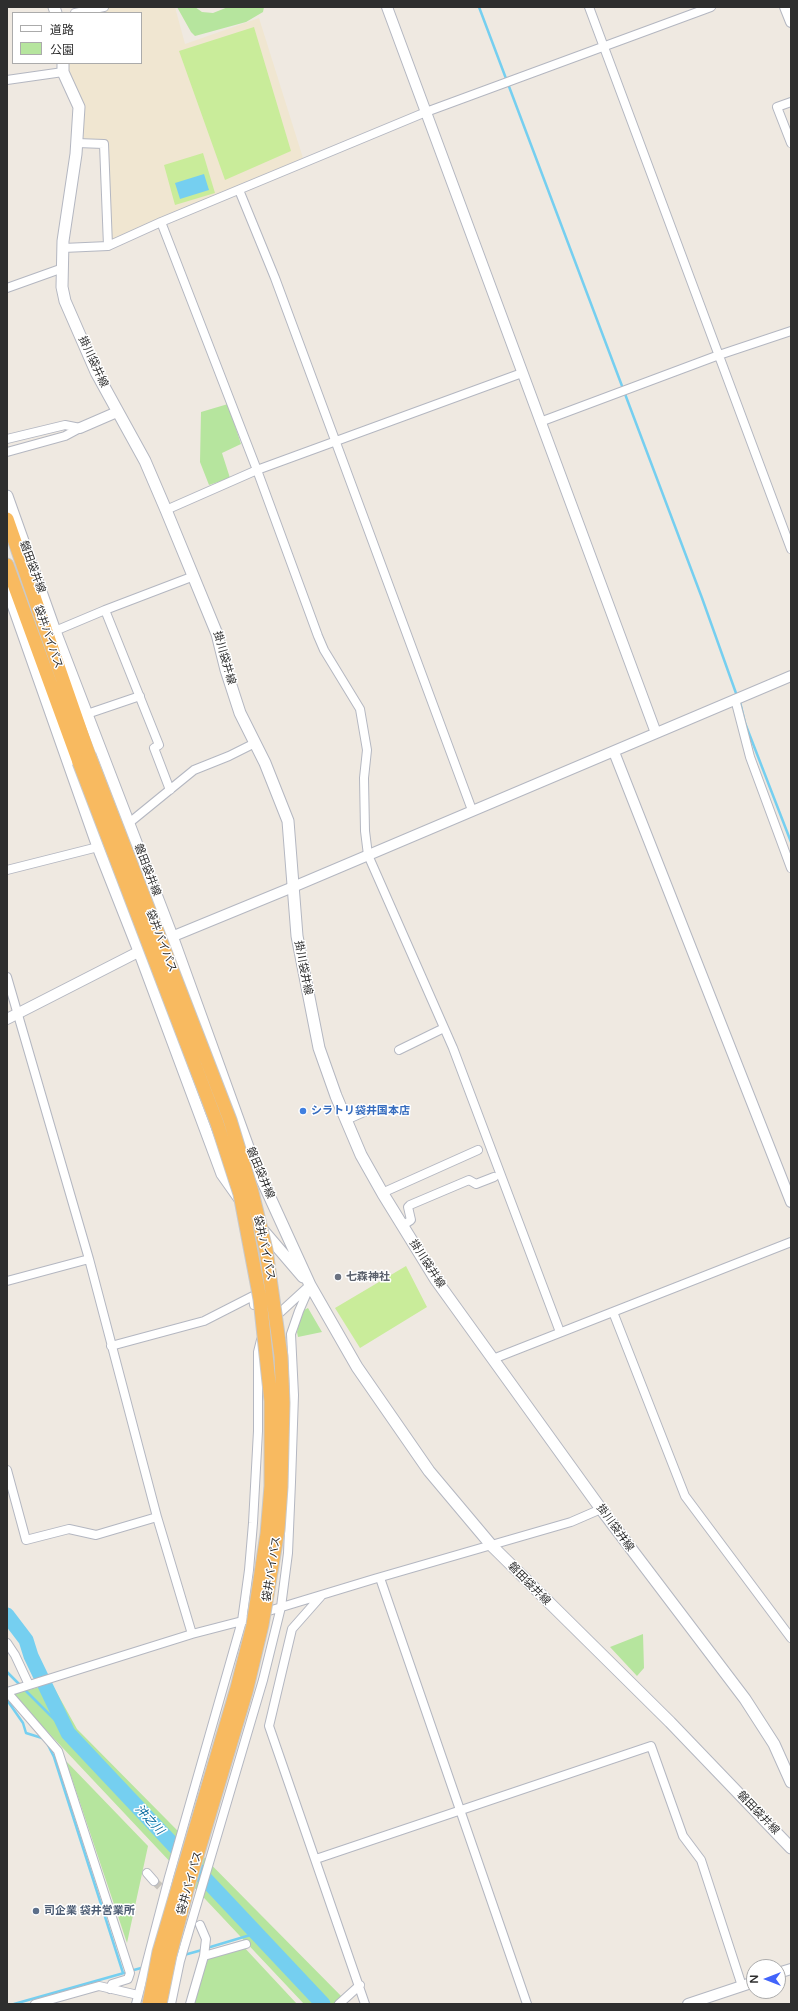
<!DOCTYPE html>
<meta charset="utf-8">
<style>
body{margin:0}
#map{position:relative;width:798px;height:2011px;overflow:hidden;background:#efe9e1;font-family:"Varela Round","Noto Sans JP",sans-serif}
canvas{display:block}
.frame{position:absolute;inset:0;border:8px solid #2e2e2e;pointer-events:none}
.legend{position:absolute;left:12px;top:12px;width:130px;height:52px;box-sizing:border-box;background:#fff;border:1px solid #ababab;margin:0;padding:5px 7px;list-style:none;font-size:12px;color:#2e2e2e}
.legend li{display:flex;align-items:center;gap:8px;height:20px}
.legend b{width:20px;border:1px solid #ababab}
.north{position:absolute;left:746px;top:1959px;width:40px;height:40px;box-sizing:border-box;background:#fff;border:1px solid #ababab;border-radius:50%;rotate:270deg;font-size:11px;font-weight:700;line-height:16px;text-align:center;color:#2e2e2e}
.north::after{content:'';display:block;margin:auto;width:14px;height:18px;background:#4264fb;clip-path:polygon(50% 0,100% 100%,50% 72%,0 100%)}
</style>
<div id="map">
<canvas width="798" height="2011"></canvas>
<div class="frame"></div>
<ul class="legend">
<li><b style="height:5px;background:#fff"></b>道路</li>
<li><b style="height:11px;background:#b6e59e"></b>公園</li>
</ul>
<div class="north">N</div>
</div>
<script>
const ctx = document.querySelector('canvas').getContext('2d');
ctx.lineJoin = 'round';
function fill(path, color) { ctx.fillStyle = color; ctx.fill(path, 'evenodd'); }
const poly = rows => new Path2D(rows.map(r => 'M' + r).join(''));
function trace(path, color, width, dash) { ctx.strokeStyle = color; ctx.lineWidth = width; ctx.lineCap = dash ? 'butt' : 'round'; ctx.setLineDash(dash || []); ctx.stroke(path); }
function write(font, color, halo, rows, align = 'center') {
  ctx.font = font + ' "Varela Round","Noto Sans JP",sans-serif'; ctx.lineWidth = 3; ctx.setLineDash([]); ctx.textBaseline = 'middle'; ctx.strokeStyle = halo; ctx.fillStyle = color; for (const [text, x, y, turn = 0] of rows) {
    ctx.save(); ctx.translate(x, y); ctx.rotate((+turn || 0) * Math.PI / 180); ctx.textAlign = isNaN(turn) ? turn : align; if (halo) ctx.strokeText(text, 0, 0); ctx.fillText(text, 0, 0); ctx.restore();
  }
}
fill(poly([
 [114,7,175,7,185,44,259,18,303,158,109,244,104,144,84,139,79,107,62,63,141,63,141,13,79,13]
]), '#f0e6d1');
fill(poly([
 [177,7,195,7,202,12,213,13,228,7,264,7,263,12,246,22,195,36,191,32],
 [228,404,241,444,222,453,230,478,209,485,200,462,201,412],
 [308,1308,322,1332,298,1337,297,1332,302,1311],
 [643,1634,644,1668,637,1676,610,1647],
 [52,1684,77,1729,349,2004,304,2004,12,1694],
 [66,1761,148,1846,127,1943],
 [242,1945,297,2004,190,2004,203,1960]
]), '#b6e59e');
fill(poly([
 [254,27,291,151,225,180,179,51],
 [203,153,215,193,175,205,164,165],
 [406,1266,427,1307,360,1348,335,1308]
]), '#c9ec9a');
fill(poly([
 [204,174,209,190,180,199,175,183]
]), '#75cff0');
trace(poly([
 [479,7,702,598,737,696],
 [740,702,745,723,791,842],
 [7,1672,68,1733],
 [7,1700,23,1723,26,1733,42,1738],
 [48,1745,54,1757,123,1973],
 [207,1948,257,1933],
 [184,1955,202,1950],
 [130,1971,145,1967],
 [14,2004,124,1973]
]), '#75cff0', 2.5);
trace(poly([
 [7,1615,26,1640,31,1656,68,1733,323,2004]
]), '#75cff0', 15);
trace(poly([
 [154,1881,169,1895]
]), '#c8c4bd', 8, [8, 4]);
const minor = poly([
 [589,7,791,549],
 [75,13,104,7],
 [7,80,63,72],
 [791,102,777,107,791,143],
 [77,143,104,144,108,246],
 [239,190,275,278,472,810],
 [161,222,257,470,318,636,324,650,360,709,367,750,364,778,365,831,368,855,453,1048,560,1332],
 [63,248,108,246,161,222,426,112,711,7],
 [7,288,63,268],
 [540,422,719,355,791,331],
 [7,439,65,425,80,428],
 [7,452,65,436,80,428],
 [166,510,257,470,522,373],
 [105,610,159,745,154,748,170,790],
 [55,631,105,610,194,576],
 [735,699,750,757,791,868],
 [87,714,140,696],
 [129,823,194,770,229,756,255,743],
 [7,870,98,847],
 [7,977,89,1259,157,1517,192,1634],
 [399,1050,444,1028],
 [346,1120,371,1109],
 [382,1193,478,1150],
 [402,1226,411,1220,408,1207,410,1205,469,1180,476,1184,494,1177],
 [7,1281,89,1259],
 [613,1312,685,1496,791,1638],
 [274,1318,310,1285],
 [111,1346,204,1321,253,1296,254,1305],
 [493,1359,791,1242],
 [7,1470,26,1540,69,1529,96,1535,157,1517],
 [380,1578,527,2004],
 [322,1595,292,1629,269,1726,365,2004],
 [262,1613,374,1579,571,1522,601,1509],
 [7,1643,15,1655,29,1685],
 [7,1692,192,1634,246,1620],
 [7,1692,58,1751,130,1973,128,1979,112,1984,110,1989],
 [316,1859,651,1746,683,1836,701,1860,742,1986],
 [147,1873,154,1881],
 [204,1956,246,1944],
 [35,2004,99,1986,138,1995],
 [136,2004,169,1877,242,1621,249,1570,253,1523,258,1431,258,1352,261,1340],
 [171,2004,180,1961,263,1680,281,1607,288,1553,291,1482,294,1395,291,1334,299,1311,309,1288],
 [190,2004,204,1956,206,1939,200,1925],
 [339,2004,360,1985]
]);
const tertiary = poly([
 [387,7,656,733],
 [785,7,791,22],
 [80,428,117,412],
 [614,752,791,1202],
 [164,940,293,887,791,676],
 [7,1019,146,948],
 [778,1973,791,1969],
 [688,2004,754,1982]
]);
const secondary = poly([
 [54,7,56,13],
 [63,63,63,72,79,107,76,154,63,241,62,287,65,301,96,372,145,461,166,510,217,634,226,670,240,713,265,763,288,821,297,936,319,1048,336,1096,361,1155,383,1194,436,1280,601,1509,745,1699,774,1744,791,1782],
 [7,496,55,631,172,936,252,1158,310,1285,357,1367,429,1471,492,1546,670,1722,791,1848],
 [7,588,98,847,139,951,222,1174,239,1198],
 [261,1228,303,1277]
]);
const trunk = poly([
 [7,519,89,755],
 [7,565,79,762]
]);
trace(minor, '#b4b7c1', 10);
trace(tertiary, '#b4b7c1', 12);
trace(secondary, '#b4b7c1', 13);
trace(trunk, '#c9c9c9', 15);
trace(minor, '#fff', 8);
trace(tertiary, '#fff', 10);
trace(secondary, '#fff', 11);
trace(trunk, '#f8ba60', 13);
const trunkBridge = poly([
 [89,755,230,1120,252,1192,266,1250,281,1356,283,1403,281,1487,278,1530,262,1625,246,1692,188,1886,170,1955,160,2004],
 [79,762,217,1123,240,1194,260,1299,271,1401,271,1486,267,1534,253,1625,237,1688,159,1952,149,2004]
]);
trace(trunkBridge, '#c9c9c9', 15, []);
trace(trunkBridge, '#f8ba60', 13);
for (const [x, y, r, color] of [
 [303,1111,4,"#3f7fe0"],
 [338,1277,4,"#6b7280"],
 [36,1911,4,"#5c6f8a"]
]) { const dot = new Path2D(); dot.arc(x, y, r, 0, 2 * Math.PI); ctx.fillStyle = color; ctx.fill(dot); trace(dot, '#fff', 1.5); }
write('11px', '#2e2e2e', '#fff', [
 ["掛川袋井線",93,362,65],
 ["磐田袋井線",32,567,70],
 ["袋井バイパス",48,637,71],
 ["掛川袋井線",224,658,74],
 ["磐田袋井線",147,870,69],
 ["袋井バイパス",161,941,69],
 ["掛川袋井線",303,968,79],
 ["磐田袋井線",260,1173,67],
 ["袋井バイパス",264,1248,78],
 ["掛川袋井線",427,1264,57],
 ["掛川袋井線",615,1528,54],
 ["袋井バイパス",272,1569,-81],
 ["磐田袋井線",529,1584,45],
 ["磐田袋井線",758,1813,46],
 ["袋井バイパス",190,1883,-74]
]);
write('bold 11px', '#366cbe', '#fff', [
 ["シラトリ袋井国本店",311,1111]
], 'left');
write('bold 11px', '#5b616d', '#fff', [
 ["七森神社",346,1277]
], 'left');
write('bold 11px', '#4e5e75', '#fff', [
 ["司企業 袋井営業所",44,1911]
], 'left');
write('italic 12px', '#0d6fa3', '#fff', [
 ["沖之川",149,1820,47]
]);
</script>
